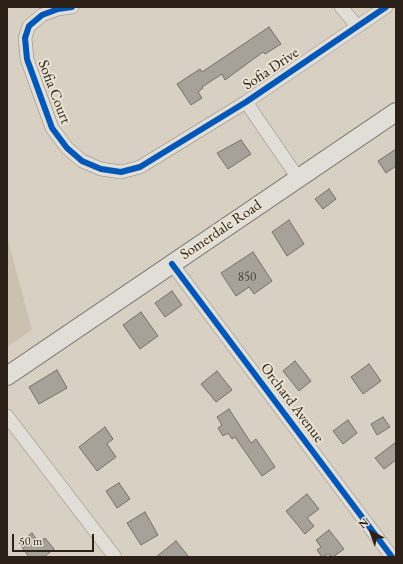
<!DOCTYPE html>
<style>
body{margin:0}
#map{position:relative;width:403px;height:564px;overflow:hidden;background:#d7d0c3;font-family:"EB Garamond",serif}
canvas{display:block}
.frame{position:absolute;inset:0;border:8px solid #2b2118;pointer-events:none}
.north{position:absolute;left:351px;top:512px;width:40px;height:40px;-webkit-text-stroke:3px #eae3d3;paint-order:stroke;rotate:319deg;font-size:11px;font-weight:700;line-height:16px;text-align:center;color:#2b2118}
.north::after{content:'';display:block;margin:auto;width:14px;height:18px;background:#2b2118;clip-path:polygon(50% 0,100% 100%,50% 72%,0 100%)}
.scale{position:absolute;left:12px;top:534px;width:82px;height:18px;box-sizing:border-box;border:2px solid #2b2118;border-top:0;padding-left:5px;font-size:12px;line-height:14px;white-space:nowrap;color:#2b2118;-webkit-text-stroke:3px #eae3d3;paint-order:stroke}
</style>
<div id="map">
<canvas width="403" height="564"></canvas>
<div class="frame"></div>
<div class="north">N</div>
<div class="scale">50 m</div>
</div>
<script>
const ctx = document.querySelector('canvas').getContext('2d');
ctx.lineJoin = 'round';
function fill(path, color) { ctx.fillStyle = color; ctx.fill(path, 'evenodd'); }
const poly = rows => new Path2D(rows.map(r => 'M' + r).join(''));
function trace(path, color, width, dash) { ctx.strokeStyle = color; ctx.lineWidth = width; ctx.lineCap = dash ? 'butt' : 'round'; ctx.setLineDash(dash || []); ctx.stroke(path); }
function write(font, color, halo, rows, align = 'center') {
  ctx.font = font + ' "EB Garamond",serif'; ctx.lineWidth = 4; ctx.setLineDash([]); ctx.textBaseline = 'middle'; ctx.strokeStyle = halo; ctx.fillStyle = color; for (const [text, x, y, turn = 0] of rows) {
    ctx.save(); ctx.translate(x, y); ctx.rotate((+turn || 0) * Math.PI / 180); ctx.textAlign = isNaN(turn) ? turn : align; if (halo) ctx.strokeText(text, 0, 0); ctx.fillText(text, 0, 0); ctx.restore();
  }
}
fill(poly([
 [7,236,32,330,7,347]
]), '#cac2af');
const building = poly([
 [269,27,281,44,265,54,263,52,225,80,222,74,202,87,203,88,198,92,202,98,191,105,177,84,200,69,202,72,269,27],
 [241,140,251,154,228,169,217,153,241,140],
 [396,149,396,166,386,173,378,161,396,149],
 [329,189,336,199,323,209,315,199,329,189],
 [289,220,304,244,287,256,272,232,289,220],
 [253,252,272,281,254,294,249,287,236,296,221,273,253,252],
 [172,291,182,305,165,317,155,303,172,291],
 [141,312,158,336,140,349,123,325,141,312],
 [295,361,311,381,299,391,283,371,295,361],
 [369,364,381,381,363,394,351,377,369,364],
 [57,370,67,388,39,404,29,387,57,370],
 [217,371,232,390,216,402,201,384,217,371],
 [229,409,251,443,256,439,275,467,262,476,235,437,232,439,228,433,223,436,218,428,222,425,217,417,229,409],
 [383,417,390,427,377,435,371,424,383,417],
 [348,420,357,433,343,444,333,431,348,420],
 [105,427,113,439,107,444,116,457,97,471,79,447,105,427],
 [396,442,396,460,384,469,375,458,396,442],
 [119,483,130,499,117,508,106,491,119,483],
 [307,494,319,509,307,518,314,526,305,534,286,511,307,494],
 [145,512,158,535,141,545,127,523,145,512],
 [329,530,344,549,333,557,328,554,322,557,317,550,321,547,316,540,329,530],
 [32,533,39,543,45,538,54,549,44,557,29,557,19,543,32,533],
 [176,541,189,557,156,557,176,541]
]);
fill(building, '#a7a299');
trace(building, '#757068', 1);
const street = poly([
 [72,7,58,9,42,15,29,26,25,38,27,59,52,128,67,148,82,161,101,169,121,172,140,167,246,102,386,7],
 [341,7,357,26],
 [246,102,298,178],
 [172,264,392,557],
 [7,416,115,557]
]);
const secondary = poly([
 [7,376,396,112]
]);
trace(street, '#8d887f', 14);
trace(secondary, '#757068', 20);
trace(street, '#e1ded7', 13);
trace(secondary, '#e1ded7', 18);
trace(poly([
 [72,7,58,9,42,15,29,26,25,38,27,59,52,128,67,148,82,161,101,169,121,172,140,167,246,102,386,7],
 [172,264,392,557]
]), '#0057b8', 6);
write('13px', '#4a4138', null, [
 ["850",247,277]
]);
write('15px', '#2b2118', '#eae3d3', [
 ["Sofia Drive",271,69,-34],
 ["Sofia Court",54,92,69],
 ["Somerdale Road",221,230,-34],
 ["Orchard Avenue",292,403,53]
]);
</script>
